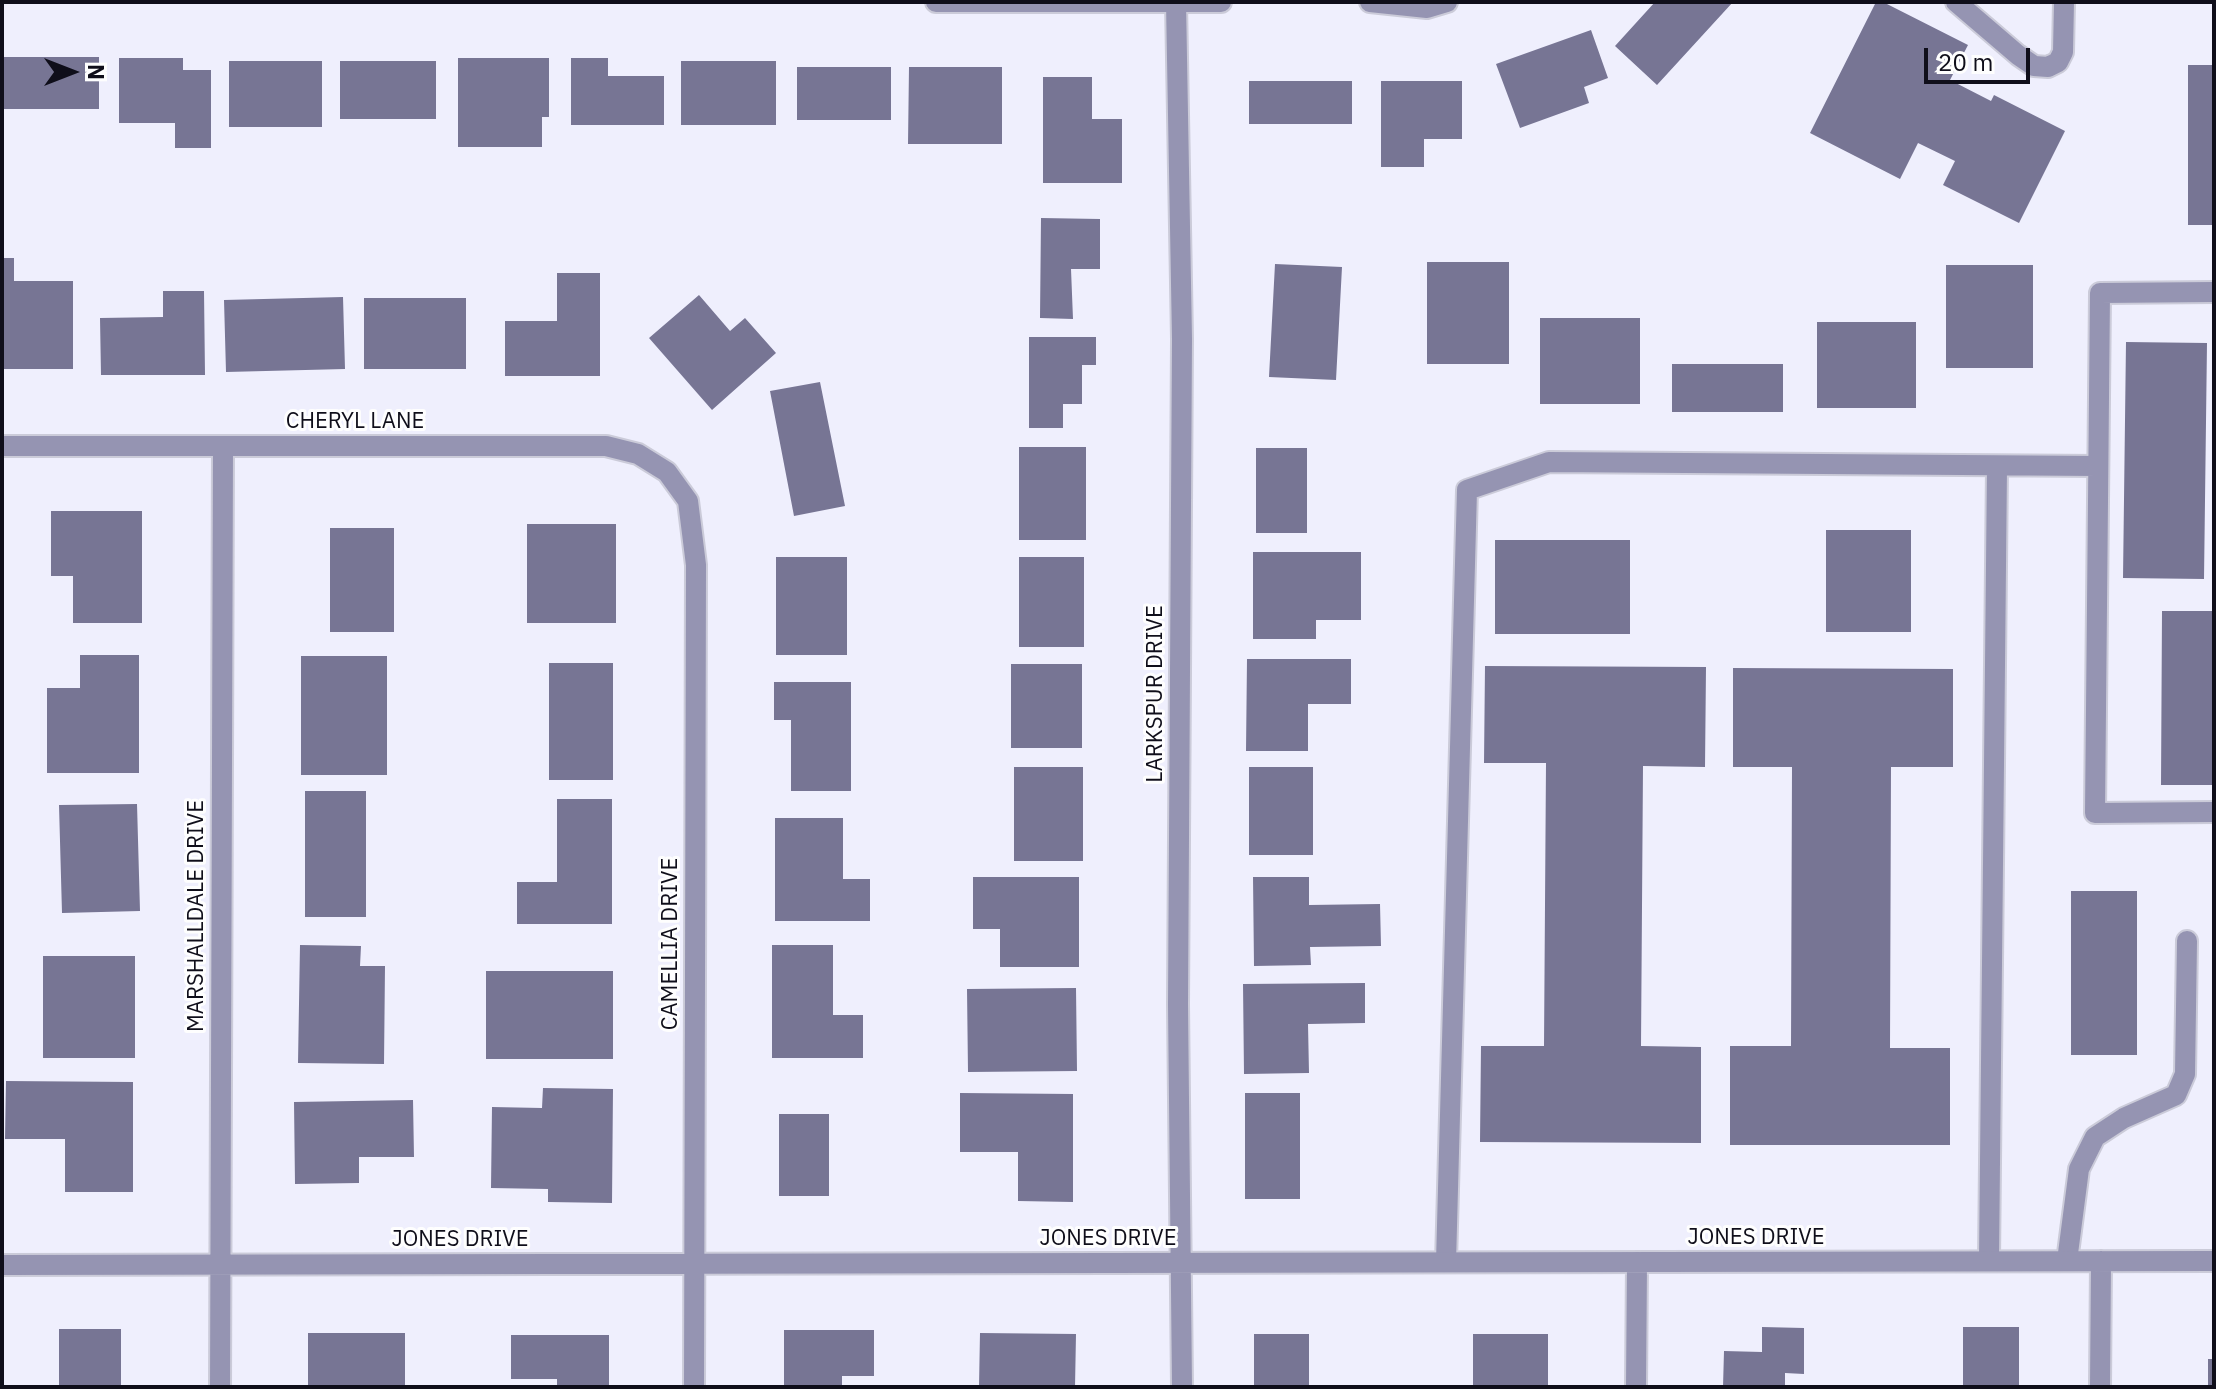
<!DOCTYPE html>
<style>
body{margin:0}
#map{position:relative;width:2216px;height:1389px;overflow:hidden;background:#efeffd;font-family:"IBM Plex Sans",sans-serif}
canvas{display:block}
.frame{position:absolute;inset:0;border:4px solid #0f0e1a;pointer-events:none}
.north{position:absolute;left:32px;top:32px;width:80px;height:80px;-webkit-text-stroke:6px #fefefe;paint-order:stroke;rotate:90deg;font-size:22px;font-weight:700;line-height:32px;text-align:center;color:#0f0e1a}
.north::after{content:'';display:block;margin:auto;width:28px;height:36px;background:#0f0e1a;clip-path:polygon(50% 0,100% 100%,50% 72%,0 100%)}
.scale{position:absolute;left:1924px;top:48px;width:106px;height:36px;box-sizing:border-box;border:4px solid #0f0e1a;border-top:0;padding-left:10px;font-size:24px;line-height:28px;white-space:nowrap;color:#0f0e1a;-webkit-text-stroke:6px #fefefe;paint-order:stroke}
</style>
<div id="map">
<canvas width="2216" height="1389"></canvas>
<div class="frame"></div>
<div class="north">N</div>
<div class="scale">20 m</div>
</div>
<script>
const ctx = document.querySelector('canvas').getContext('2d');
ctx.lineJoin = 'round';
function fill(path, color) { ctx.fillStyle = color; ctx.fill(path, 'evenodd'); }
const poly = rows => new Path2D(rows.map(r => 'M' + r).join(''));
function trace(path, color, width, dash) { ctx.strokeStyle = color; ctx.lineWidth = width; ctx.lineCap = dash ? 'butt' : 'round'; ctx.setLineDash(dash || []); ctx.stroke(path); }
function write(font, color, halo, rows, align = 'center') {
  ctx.font = font + ' "IBM Plex Sans",sans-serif'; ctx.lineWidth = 6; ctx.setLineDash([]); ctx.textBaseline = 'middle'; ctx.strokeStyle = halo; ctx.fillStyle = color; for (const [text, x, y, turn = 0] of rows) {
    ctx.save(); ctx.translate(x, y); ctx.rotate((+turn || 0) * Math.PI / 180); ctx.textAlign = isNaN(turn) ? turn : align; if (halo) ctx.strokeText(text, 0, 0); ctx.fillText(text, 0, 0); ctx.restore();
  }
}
fill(poly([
 [1655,2,1733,2,1657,85,1615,46],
 [1876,2,1883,2,1968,45,1950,80,1991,101,1994,95,2065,131,2019,223,1943,185,1955,161,1918,143,1900,179,1810,133],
 [1591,30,1608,78,1584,87,1589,103,1520,128,1496,64],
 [4,57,99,57,99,109,4,109],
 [119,58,183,58,183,70,211,70,211,148,175,148,175,123,119,123],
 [458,58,549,58,549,117,542,117,542,147,458,147],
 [571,58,608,58,608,76,664,76,664,125,571,125],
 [229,61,322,61,322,127,229,127],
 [340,61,436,61,436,119,340,119],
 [681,61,776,61,776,125,681,125],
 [2188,65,2214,65,2214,225,2188,225],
 [797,67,891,67,891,120,797,120],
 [909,67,1002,67,1002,144,908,144],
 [1043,77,1092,77,1092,119,1122,119,1122,183,1043,183],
 [1249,81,1352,81,1352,124,1249,124],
 [1381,81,1462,81,1462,139,1424,139,1424,167,1381,167],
 [1041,218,1100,219,1100,269,1071,269,1073,319,1040,318],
 [2,258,14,258,14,281,73,281,73,369,2,369],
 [1427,262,1509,262,1509,364,1427,364],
 [1275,264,1342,267,1336,380,1269,377],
 [1946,265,2033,265,2033,368,1946,368],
 [557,273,600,273,600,376,505,376,505,321,557,321],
 [163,291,204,291,205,375,101,375,100,318,163,317],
 [699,295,730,331,745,318,776,353,712,410,649,338],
 [343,297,345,369,226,372,224,300],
 [364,298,466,298,466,369,364,369],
 [1540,318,1640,318,1640,404,1540,404],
 [1817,322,1916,322,1916,408,1817,408],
 [1029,337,1096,337,1096,365,1082,365,1082,404,1063,404,1063,428,1029,428],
 [2126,342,2207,343,2204,579,2123,578],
 [1672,364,1783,364,1783,412,1672,412],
 [820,382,845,506,794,516,770,391],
 [1019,447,1086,447,1086,540,1019,540],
 [1256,448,1307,448,1307,533,1256,533],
 [51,511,142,511,142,623,73,623,73,576,51,576],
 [527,524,616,524,616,623,527,623],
 [330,528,394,528,394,632,330,632],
 [1826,530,1911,530,1911,632,1826,632],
 [1495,540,1630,540,1630,634,1495,634],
 [1253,552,1361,552,1361,620,1316,620,1316,639,1253,639],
 [776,557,847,557,847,655,776,655],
 [1019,557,1084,557,1084,647,1019,647],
 [2162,611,2214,611,2214,785,2161,785],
 [80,655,139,655,139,773,47,773,47,688,80,688],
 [301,656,387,656,387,775,301,775],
 [1247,659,1351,659,1351,704,1308,704,1308,751,1246,751],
 [549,663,613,663,613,780,549,780],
 [1011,664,1082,664,1082,748,1011,748],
 [1485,666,1706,667,1705,767,1643,766,1641,1046,1701,1047,1701,1143,1480,1142,1481,1046,1544,1046,1546,763,1484,763],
 [1733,668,1953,669,1953,767,1891,767,1890,1048,1950,1048,1950,1145,1730,1145,1730,1046,1791,1046,1792,767,1733,767],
 [774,682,851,682,851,791,791,791,791,720,774,720],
 [1014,767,1083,767,1083,861,1014,861],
 [1249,767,1313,767,1313,855,1249,855],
 [305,791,366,791,366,917,305,917],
 [557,799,612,799,612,924,517,924,517,882,557,882],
 [137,804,140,911,62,913,59,805],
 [775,818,843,818,843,879,870,879,870,921,775,921],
 [973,877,1079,877,1079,967,1000,967,1000,929,973,929],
 [1253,877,1309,877,1309,905,1380,904,1381,946,1310,947,1311,965,1254,966],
 [2071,891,2137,891,2137,1055,2071,1055],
 [300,945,361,946,360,966,385,966,384,1064,298,1063],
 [772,945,833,945,833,1015,863,1015,863,1058,772,1058],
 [43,956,135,956,135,1058,43,1058],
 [486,971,613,971,613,1059,486,1059],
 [1365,983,1365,1023,1308,1024,1309,1073,1244,1074,1243,984],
 [1076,988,1077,1071,968,1072,967,989],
 [6,1081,133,1082,133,1192,65,1192,65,1139,5,1139],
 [543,1088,613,1089,612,1203,548,1202,548,1189,491,1188,492,1107,542,1108],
 [960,1093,1073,1094,1073,1202,1018,1201,1018,1152,960,1152],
 [1245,1093,1300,1093,1300,1199,1245,1199],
 [413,1100,414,1157,359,1157,359,1183,295,1184,294,1102],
 [779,1114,829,1114,829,1196,779,1196],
 [1762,1327,1804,1328,1804,1374,1785,1373,1785,1387,1723,1387,1724,1351,1762,1352],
 [1963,1327,2019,1327,2019,1387,1963,1387],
 [59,1329,121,1329,121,1387,59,1387],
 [784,1330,874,1330,874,1376,842,1376,842,1387,784,1387],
 [308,1333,405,1333,405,1387,308,1387],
 [980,1333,1076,1334,1075,1387,979,1387],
 [1254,1334,1309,1334,1309,1387,1254,1387],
 [1473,1334,1548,1334,1548,1387,1473,1387],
 [511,1335,609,1335,609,1387,557,1387,557,1379,511,1379],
 [2208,1359,2214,1359,2214,1387,2208,1387]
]), '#777594');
const service = poly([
 [1956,2,2018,55,2034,66,2048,67,2058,62,2063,52,2064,2],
 [2214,292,2100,293,2095,813,2214,812],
 [1989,1261,1997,466],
 [2067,1261,2079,1169,2095,1137,2124,1118,2176,1095,2185,1074,2187,941],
 [1446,1262,1467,490,1549,462,2098,466]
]);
const minor = poly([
 [936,2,1221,2],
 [1176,2,1182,339,1178,1004,1182,1387],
 [1370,2,1427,8,1447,2],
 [2,446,606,446,638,454,667,472,688,501,696,565,694,1387],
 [2,1265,2214,1261],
 [220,1387,223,446],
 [1636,1387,1637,1262],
 [2100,1387,2101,1261]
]);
trace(service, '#cbcbd9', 24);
trace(minor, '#cbcbd9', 24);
trace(service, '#9594b2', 20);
trace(minor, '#9594b2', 20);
write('22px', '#0f0e1a', '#fefefe', [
 ["CHERYL LANE",355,422],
 ["LARKSPUR DRIVE",1156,694,-90],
 ["MARSHALLDALE DRIVE",197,916,-90],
 ["CAMELLIA DRIVE",671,944,-90],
 ["JONES DRIVE",1756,1238],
 ["JONES DRIVE",1108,1239],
 ["JONES DRIVE",460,1240]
]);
</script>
